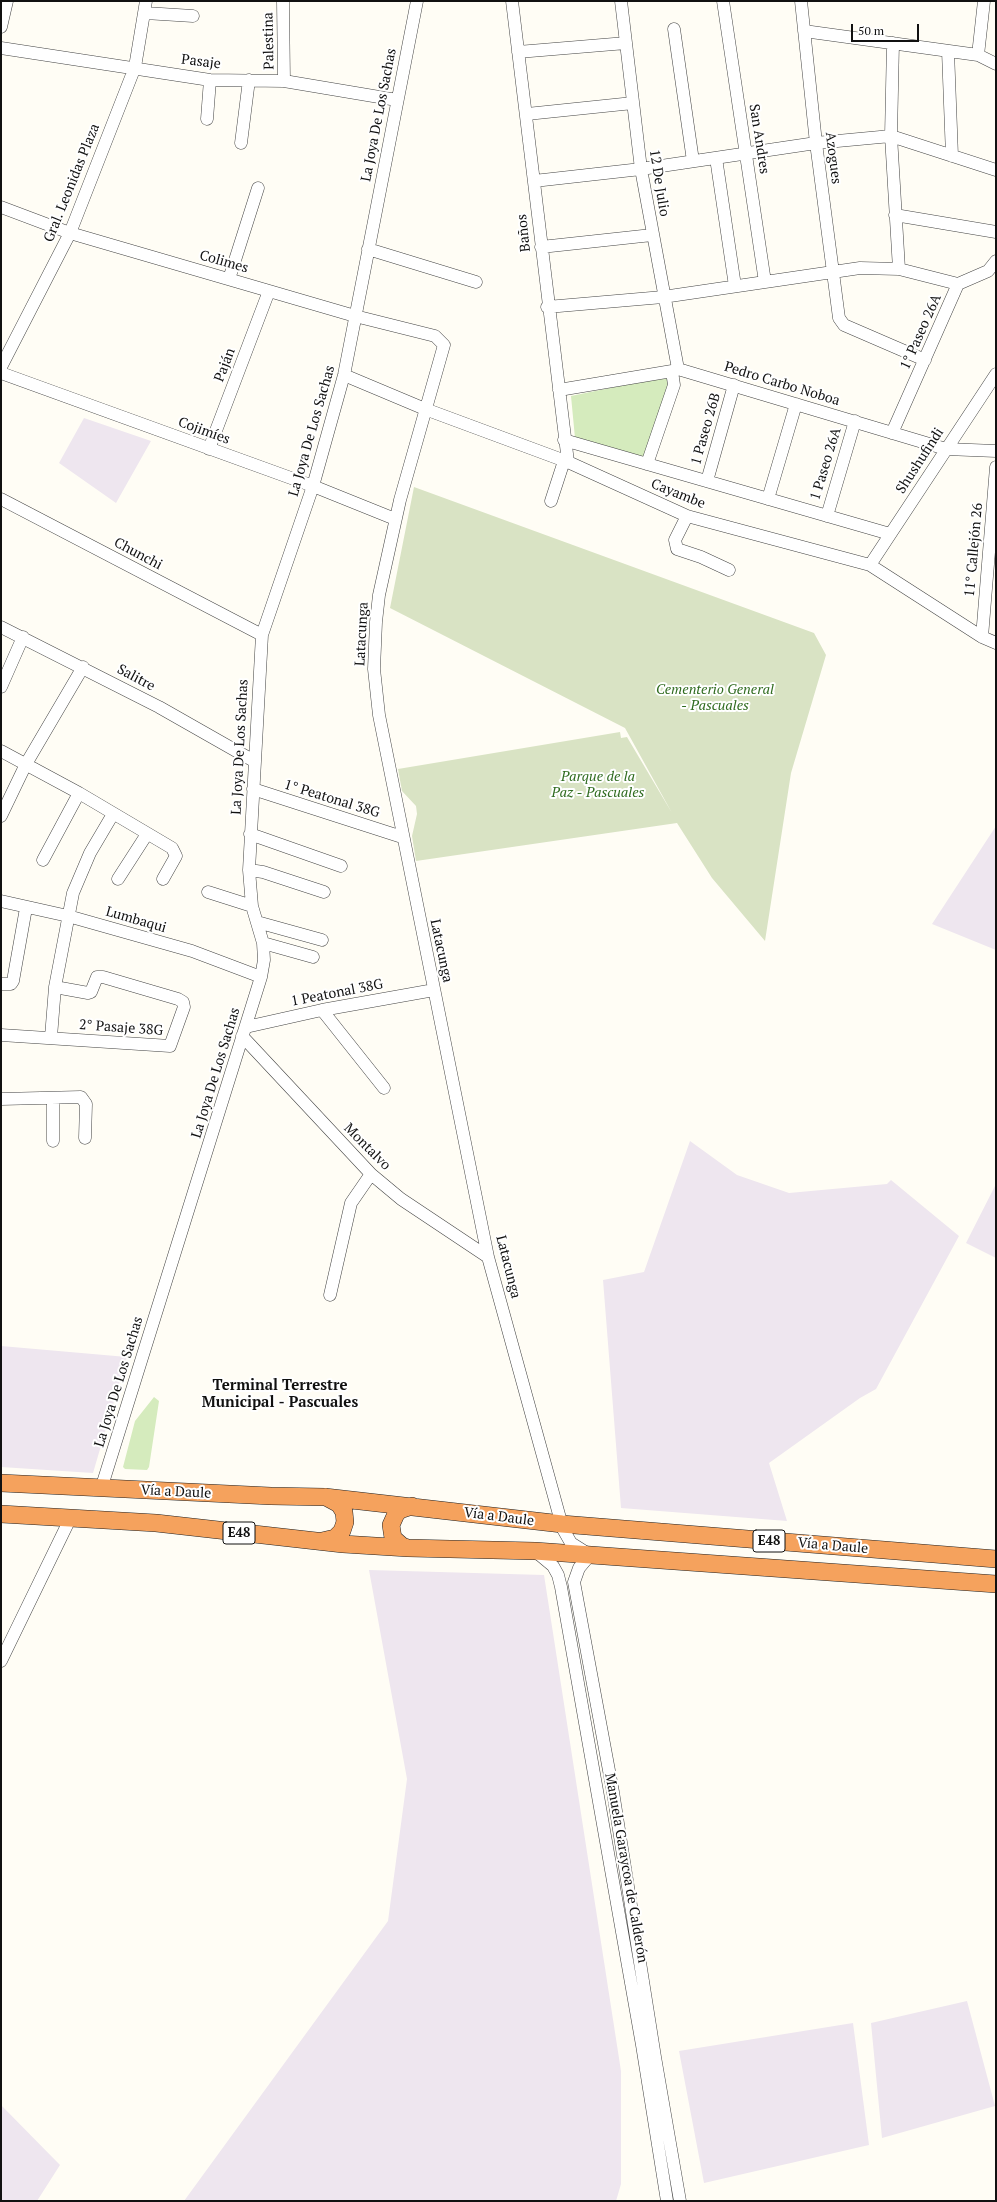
<!DOCTYPE html>
<meta charset="utf-8">
<style>
body{margin:0}
#map{position:relative;width:997px;height:2202px;overflow:hidden;background:#fffdf5;font-family:"PT Serif",serif}
canvas{display:block}
.frame{position:absolute;inset:0;border:2px solid #111;pointer-events:none}
.scale{position:absolute;left:851px;top:24px;width:68px;height:18px;box-sizing:border-box;border:2px solid #111;border-top:0;padding-left:5px;font-size:12px;line-height:14px;white-space:nowrap;color:#111;-webkit-text-stroke:3px #fff;paint-order:stroke}
</style>
<div id="map">
<canvas width="997" height="2202"></canvas>
<div class="frame"></div>
<div class="scale">50 m</div>
</div>
<script>
const ctx = document.querySelector('canvas').getContext('2d');
ctx.lineJoin = 'round';
function fill(path, color) { ctx.fillStyle = color; ctx.fill(path, 'evenodd'); }
const poly = rows => new Path2D(rows.map(r => 'M' + r).join(''));
function trace(path, color, width, dash) { ctx.strokeStyle = color; ctx.lineWidth = width; ctx.lineCap = dash ? 'butt' : 'round'; ctx.setLineDash(dash || []); ctx.stroke(path); }
function write(font, color, halo, rows, align = 'center') {
  ctx.font = font + ' "PT Serif",serif'; ctx.lineWidth = 4; ctx.setLineDash([]); ctx.textBaseline = 'middle'; ctx.strokeStyle = halo; ctx.fillStyle = color; for (const [text, x, y, turn = 0] of rows) {
    ctx.save(); ctx.translate(x, y); ctx.rotate((+turn || 0) * Math.PI / 180); ctx.textAlign = isNaN(turn) ? turn : align; if (halo) ctx.strokeText(text, 0, 0); ctx.fillText(text, 0, 0); ctx.restore();
  }
}
fill(poly([
 [84,418,151,441,116,503,59,463],
 [996,826,996,950,932,924],
 [690,1141,737,1175,789,1193,887,1184,891,1180,959,1236,876,1389,860,1398,769,1463,787,1521,621,1508,603,1280,644,1272],
 [996,1184,996,1258,966,1243],
 [1,1346,127,1357,93,1473,1,1467],
 [369,1570,544,1575,621,2071,621,2184,616,2201,184,2201,388,1921,407,1779],
 [967,2001,995,2106,882,2138,871,2023],
 [853,2023,869,2145,704,2183,679,2051],
 [1,2105,60,2165,37,2201,1,2201]
]), '#eee6ef');
fill(poly([
 [668,376,669,381,645,460,575,438,571,396],
 [154,1397,159,1401,149,1467,147,1470,125,1469,123,1467,135,1421]
]), '#d5ebbd');
fill(poly([
 [414,487,814,633,826,655,791,773,765,941,712,878,677,823,416,861,412,836,417,814,416,806,402,791,398,769,620,732,621,738,627,737,672,813,625,728,390,608]
]), '#d9e3c4');
const minor = poly([
 [283,1,284,81],
 [512,1,568,462],
 [621,1,641,169,678,369],
 [723,1,765,282],
 [801,1,816,143,839,318,844,325,925,360],
 [145,13,193,16],
 [1,27,7,1],
 [674,29,693,161],
 [804,31,978,55,996,64],
 [893,43,891,136,899,269],
 [1,48,210,80,284,81,397,100],
 [948,51,952,156],
 [518,52,626,43],
 [978,55,984,1],
 [527,114,633,103],
 [207,119,210,80],
 [241,143,249,80],
 [716,158,735,286],
 [534,181,641,169,816,143,891,136,996,170],
 [1,207,70,233,355,316,435,336,444,345,400,500,379,595,376,622,374,669,379,715,488,1257,563,1529,571,1543,590,1555,579,1568,574,1582,613,1792,655,2057,680,2201],
 [895,215,996,232],
 [541,247,652,235],
 [368,249,476,282],
 [229,279,258,188],
 [547,307,663,297,860,268,899,269,958,284],
 [1,367,70,233,135,67,146,1],
 [1,373,313,486,395,519],
 [344,375,425,409,568,462,687,516,870,565,982,637,996,643],
 [559,390,672,371,678,369,946,449,996,451],
 [892,433,958,284,988,271,996,261],
 [564,440,890,534],
 [209,449,269,291],
 [647,464,674,385,672,371],
 [707,481,734,385],
 [1,499,262,635],
 [768,499,796,404],
 [551,501,564,461],
 [687,516,675,540,677,549,701,557,729,570],
 [827,516,855,421],
 [870,565,996,374],
 [1,627,159,707,254,761],
 [982,637,996,467],
 [1,687,23,637],
 [1,751,79,793,172,848,176,856,163,879],
 [253,789,402,837],
 [1,816,26,764,83,667],
 [250,834,341,866],
 [43,860,79,793],
 [249,870,263,872,324,892],
 [118,879,147,834],
 [208,892,252,906],
 [1,901,68,916,192,951,261,977],
 [257,922,322,940],
 [263,943,313,957],
 [1,984,11,984,13,981,26,908],
 [322,1010,384,1088],
 [246,1027,322,1010,434,990],
 [1,1035,170,1046,184,1007,183,1002,178,999,103,977,97,977,91,992,88,993,55,987],
 [242,1036,371,1174,401,1199,488,1257],
 [51,1037,55,987,73,893,90,853,113,814],
 [53,1098,53,1141],
 [1,1099,81,1097,86,1104,85,1138],
 [330,1295,351,1203,371,1174],
 [101,1489,261,977,264,960,263,943,252,906,249,870,262,635,313,486,344,375,417,1],
 [535,1551,553,1566,558,1575,561,1587,642,2045,667,2201],
 [1,1661,70,1519]
]);
const highway = poly([
 [1,1483,271,1496,325,1497,562,1524,996,1559],
 [1,1514,156,1523,343,1544,408,1548,535,1551,996,1584],
 [322,1541,335,1538,342,1531,345,1522,344,1512,339,1504,326,1497],
 [408,1548,402,1546,393,1538,391,1525,396,1514,400,1510,412,1506]
]);
trace(minor, '#444', 13);
trace(highway, '#222', 18);
trace(minor, '#fff', 12);
trace(highway, '#f5a25d', 17);
for (const [x, y, w] of [
 [239,1533,32],
 [769,1541,32]
]) { const box = new Path2D(); box.roundRect(x - w / 2, y - 11, w, 22, 3); ctx.fillStyle = '#fff'; ctx.fill(box); trace(box, '#111', 1); }
write('bold 13px', '#111', null, [
 ["E48",239,1533],
 ["E48",769,1541]
]);
write('14px', '#111', '#fff', [
 ["Palestina",269,41,-91],
 ["Pasaje",201,62,7],
 ["La Joya De Los Sachas",379,115,-79],
 ["San Andres",759,139,81],
 ["Azogues",833,158,83],
 ["Gral. Leonidas Plaza",72,183,-68],
 ["12 De Julio",659,183,81],
 ["Baños",524,233,-96],
 ["Colimes",224,262,16],
 ["1° Paseo 26A",921,332,-66],
 ["Paján",225,365,-69],
 ["Pedro Carbo Noboa",782,384,17],
 ["1 Paseo 26B",706,429,-74],
 ["Cojimíes",204,431,20],
 ["La Joya De Los Sachas",312,431,-74],
 ["Shushufindi",920,461,-57],
 ["1 Paseo 26A",826,464,-73],
 ["Cayambe",678,494,22],
 ["11° Callejón 26",974,550,-85],
 ["Chunchi",138,554,28],
 ["Latacunga",362,634,-87],
 ["Salitre",136,678,28],
 ["La Joya De Los Sachas",240,747,-87],
 ["1° Peatonal 38G",332,799,17],
 ["Lumbaqui",136,920,16],
 ["Latacunga",441,951,78],
 ["1 Peatonal 38G",337,993,-11],
 ["2° Pasaje 38G",121,1028,4],
 ["La Joya De Los Sachas",216,1073,-73],
 ["Montalvo",367,1147,45],
 ["Latacunga",508,1267,76],
 ["La Joya De Los Sachas",119,1382,-73],
 ["Vía a Daule",176,1492,3],
 ["Vía a Daule",499,1517,7],
 ["Vía a Daule",833,1546,5],
 ["Manuela Garaycoa de Calderón",626,1868,80]
]);
write('italic 14px', '#2f6b1f', '#fff', [
 ["Cementerio General",715,690],
 ["- Pascuales",715,706],
 ["Parque de la",598,777],
 ["Paz - Pascuales",598,793]
]);
write('bold 15px', '#111', '#fff', [
 ["Terminal Terrestre",280,1386],
 ["Municipal - Pascuales",280,1403]
]);
</script>
